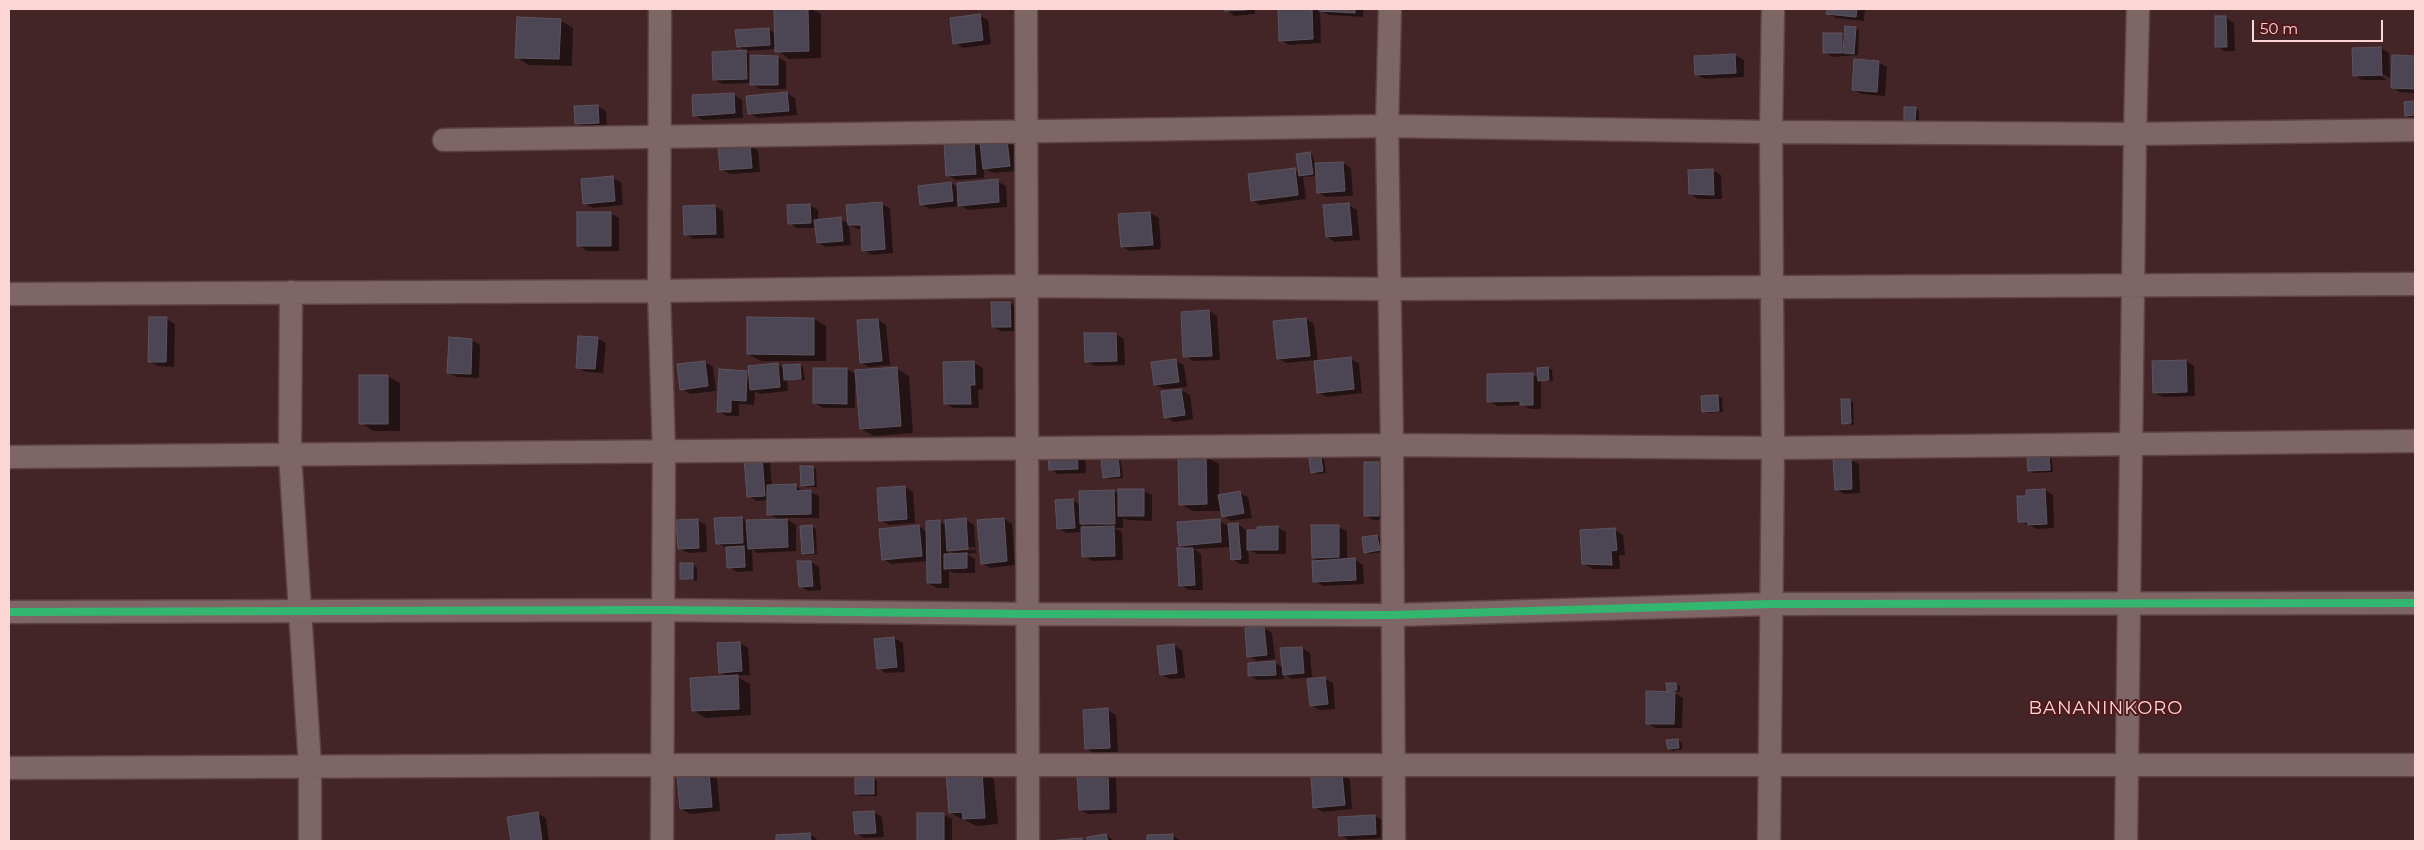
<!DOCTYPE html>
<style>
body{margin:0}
#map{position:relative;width:2424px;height:850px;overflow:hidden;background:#442527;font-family:Montserrat,sans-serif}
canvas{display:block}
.frame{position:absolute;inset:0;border:10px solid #fcd6d4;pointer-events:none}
.scale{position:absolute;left:2252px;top:20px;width:131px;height:22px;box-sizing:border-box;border:2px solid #fcd6d4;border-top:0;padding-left:6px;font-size:15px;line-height:18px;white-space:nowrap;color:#fcd6d4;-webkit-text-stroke:4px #51181b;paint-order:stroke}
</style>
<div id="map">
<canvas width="2424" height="850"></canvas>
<div class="frame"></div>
<div class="scale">50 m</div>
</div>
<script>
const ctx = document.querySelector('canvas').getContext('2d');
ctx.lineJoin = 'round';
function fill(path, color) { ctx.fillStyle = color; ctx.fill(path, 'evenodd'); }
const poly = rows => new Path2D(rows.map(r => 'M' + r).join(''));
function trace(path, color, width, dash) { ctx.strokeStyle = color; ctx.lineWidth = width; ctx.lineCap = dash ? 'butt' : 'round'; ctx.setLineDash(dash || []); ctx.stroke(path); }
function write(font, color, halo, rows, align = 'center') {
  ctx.font = font + ' Montserrat,sans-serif'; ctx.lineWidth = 4; ctx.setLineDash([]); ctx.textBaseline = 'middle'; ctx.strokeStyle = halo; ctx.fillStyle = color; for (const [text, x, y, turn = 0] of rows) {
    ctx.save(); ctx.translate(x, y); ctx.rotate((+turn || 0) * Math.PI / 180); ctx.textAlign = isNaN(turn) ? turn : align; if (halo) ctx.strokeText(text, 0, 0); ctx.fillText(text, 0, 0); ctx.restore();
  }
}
fill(poly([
 [775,9,811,9,821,14,821,58,789,59,776,49,746,51,738,46,769,29,776,34],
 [1225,9,1255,9,1255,14,1234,16],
 [1279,9,1363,9,1363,17,1329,15,1320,10,1321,43,1289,45,1281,40],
 [1828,9,1865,9,1864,21,1836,18,1828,14],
 [980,16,988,20,991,44,963,48,955,43],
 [2226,18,2234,23,2235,51,2224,51,2216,46],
 [560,20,573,28,572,66,529,65,516,57],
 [1856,28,1859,30,1858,55,1833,57,1824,52,1842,34,1845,36],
 [2381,48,2389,53,2390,78,2377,71,2376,73,2387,80,2362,80,2354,75],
 [746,52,755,57,778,57,786,62,786,89,760,89,751,83,723,84,714,80],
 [1735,55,1744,60,1744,77,1705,79,1696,74,1695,57],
 [2393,56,2415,58,2415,93,2400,92,2392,87],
 [1878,62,1887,67,1885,96,1862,94,1853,90],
 [787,93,795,98,797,115,758,118,749,113],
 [734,95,742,100,743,118,703,120,694,115],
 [2415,102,2415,117,2410,118,2406,115,2405,103],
 [598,106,606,111,607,127,584,128,576,123],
 [1915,108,1919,111,1919,123,1905,120],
 [974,141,982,146,1007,141,1015,146,1018,171,993,173,984,168,984,178,956,180,947,175],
 [750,145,758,150,760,172,730,174,721,169],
 [1310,154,1313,156,1315,165,1343,163,1351,168,1353,196,1326,197,1318,192,1317,176,1303,177,1306,199,1260,205,1252,200,1294,170,1299,173],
 [1712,170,1721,175,1722,199,1698,199,1690,194],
 [612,178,621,182,623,205,593,208,584,203],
 [997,181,1006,186,1007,207,968,210,961,206,930,209,921,204,951,183,958,188],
 [881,204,890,208,893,253,872,255,864,250,862,229,858,229,849,225,851,245,826,247,818,243,816,228,797,228,789,223,810,205,818,210,818,221,840,219,849,224],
 [1349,205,1357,210,1360,240,1335,242,1327,237],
 [714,206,723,211,724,238,693,239,685,234],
 [610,213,619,218,619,251,587,251,579,246],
 [1150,213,1159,218,1161,249,1130,251,1122,247,1120,215],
 [992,303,1010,303,1018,308,1019,331,1001,331,993,327],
 [1209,311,1217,316,1220,360,1193,361,1185,356],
 [167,319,175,324,174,367,158,366,149,361],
 [814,319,826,326,826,361,761,361,748,354],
 [1306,319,1314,324,1318,362,1350,359,1359,363,1362,393,1327,397,1318,392,1315,360,1286,363,1278,358],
 [878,320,886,325,890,365,869,367,861,362],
 [1115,334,1124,339,1125,365,1094,366,1086,361],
 [597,338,606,343,603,373,586,372,577,367],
 [472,340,480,345,479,378,457,377,449,373],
 [1176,361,1184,365,1187,387,1164,389,1155,385],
 [2186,361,2194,366,2195,396,2163,397,2154,393],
 [705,362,713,367,716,391,690,394,682,389],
 [945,363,974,363,983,368,983,389,978,390,979,408,954,408,945,404],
 [777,364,784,368,800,365,803,367,805,380,787,380,788,391,760,394,755,391,754,405,739,404,739,416,727,416,718,411,747,372,750,374],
 [896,368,909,376,913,433,874,436,861,429,857,377,855,377,855,408,823,408,815,403,847,369,857,375],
 [1548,368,1552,370,1553,381,1541,381,1541,409,1530,409,1524,405,1497,406,1488,401,1532,375,1539,378],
 [387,376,400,383,400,431,373,431,361,423],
 [1179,389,1190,395,1193,419,1174,422,1166,417],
 [1718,396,1722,398,1723,412,1707,413,1704,411],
 [1850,400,1853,402,1854,425,1843,423],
 [1310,453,1323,454,1326,473,1316,474,1312,472],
 [1077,454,1085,459,1086,473,1058,474,1050,469],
 [762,457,770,462,772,486,795,485,804,492,810,492,819,496,819,518,785,518,796,525,796,551,757,553,752,549,753,571,737,572,729,567,727,548,717,543,742,518,748,522,779,520,769,514,768,500,757,501,748,496],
 [1206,457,1219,464,1219,496,1240,493,1248,497,1252,518,1231,521,1223,516,1221,505,1220,511,1193,511,1180,504],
 [2049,457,2052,459,2053,472,2033,473,2029,470],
 [1118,458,1121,461,1123,478,1108,479,1104,477],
 [1851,460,1859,464,1860,493,1844,494,1836,489],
 [1379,463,1387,468,1387,520,1373,520,1365,515],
 [813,467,816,469,817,487,806,487,802,485],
 [905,487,913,492,915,523,889,525,881,520],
 [2045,490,2053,495,2054,528,2037,529,2019,521,2028,497],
 [1114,491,1120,495,1144,491,1152,495,1152,521,1128,520,1123,518,1123,528,1114,528,1122,532,1123,560,1092,561,1084,556,1083,532,1066,533,1058,528,1073,500,1080,505,1080,492],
 [1082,524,1089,528,1082,529],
 [1004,519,1012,524,1015,565,990,568,982,563],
 [697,520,706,525,707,552,688,553,679,548],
 [966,520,974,525,976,553,966,554,975,559,975,573,954,573,949,571,949,588,937,588,928,583,928,561,891,564,883,559,919,526,927,532,940,522,946,526],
 [975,547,975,550,954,551,954,549],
 [949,550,956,555,949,555],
 [1219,521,1229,526,1238,524,1247,531,1278,528,1286,532,1286,554,1257,554,1248,549,1249,564,1240,564,1232,559,1231,547,1194,549,1201,554,1203,590,1189,590,1180,585,1187,549,1180,545],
 [812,527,816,529,817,554,807,555,803,553],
 [1338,527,1347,531,1347,560,1355,560,1363,565,1364,584,1323,586,1315,581,1320,562,1313,557],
 [1615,530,1623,535,1625,555,1619,555,1620,569,1592,569,1584,564],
 [1377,536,1381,538,1383,552,1369,554,1365,552],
 [811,562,819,567,821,590,808,591,800,586],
 [693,565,697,567,697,581,681,578],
 [1264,628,1272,633,1275,659,1257,661,1249,656],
 [894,638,903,643,905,672,886,673,878,668,875,640],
 [740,643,748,648,750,675,736,676,750,684,751,715,706,718,693,710,729,677,720,672],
 [1174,645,1182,650,1185,678,1170,679,1161,674],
 [1302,648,1310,653,1312,677,1292,679,1284,674,1284,679,1258,680,1250,676,1275,663,1283,667],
 [1325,679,1333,683,1335,709,1319,710,1311,705],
 [1676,684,1680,686,1680,691,1673,692,1683,698,1682,728,1655,728,1647,723,1673,693,1668,690],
 [1107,710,1116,715,1118,752,1094,753,1086,749],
 [1678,740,1682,743,1682,749,1673,751,1669,748],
 [981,772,994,779,998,824,977,826,950,813],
 [1107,772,1116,777,1117,813,1088,814,1080,810],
 [709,773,717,778,720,811,690,814,681,809],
 [1342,774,1350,779,1352,809,1323,812,1314,807],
 [874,778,877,781,877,796,860,796,856,794],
 [874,812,882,817,884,837,864,838,856,833],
 [537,813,546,818,549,841,512,841,508,818],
 [918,814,943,814,952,819,952,841,919,841],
 [1375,816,1384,821,1384,838,1349,840,1341,835,1340,818],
 [810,834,819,841,778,841,777,836],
 [1106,835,1115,841,1089,841,1088,838],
 [1172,835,1181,841,1148,841,1148,836]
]), '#0007');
const building = poly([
 [774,9,808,9,809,51,775,52,774,9],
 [1224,9,1247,9,1247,10,1224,11,1224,9],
 [1278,9,1312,9,1313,39,1279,41,1278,9],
 [1319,9,1355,9,1355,13,1319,11,1319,9],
 [1827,9,1857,9,1856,17,1826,14,1827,9],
 [980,14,983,40,953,44,950,18,980,14],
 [2215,16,2226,16,2227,47,2215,47,2215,16],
 [517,17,561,19,559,59,515,58,517,17],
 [1845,26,1856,27,1854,54,1843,53,1845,26],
 [769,28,770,45,737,47,735,30,769,28],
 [1823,33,1842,33,1842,53,1823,53,1823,33],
 [2381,47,2382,75,2353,76,2352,48,2381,47],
 [746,50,747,79,713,80,712,52,746,50],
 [1735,54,1736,73,1695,75,1694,56,1735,54],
 [750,55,778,56,778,85,750,85,750,55],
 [2392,55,2415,56,2415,89,2391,88,2392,55],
 [1854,59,1879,61,1877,92,1852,90,1854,59],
 [787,92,789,111,748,114,746,96,787,92],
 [734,93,735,113,693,116,692,95,734,93],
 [2415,101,2415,115,2405,116,2404,102,2415,101],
 [598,105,599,123,575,124,574,106,598,105],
 [1904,107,1916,107,1915,121,1904,121,1904,107],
 [974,140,976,174,946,176,944,142,974,140],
 [1007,140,1010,166,983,169,980,143,1007,140],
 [750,144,752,168,720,170,718,146,750,144],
 [1310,152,1313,174,1299,176,1296,154,1310,152],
 [1343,162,1345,191,1317,193,1315,163,1343,162],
 [1295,168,1298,195,1251,201,1248,174,1295,168],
 [1713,169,1714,195,1689,194,1688,170,1713,169],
 [613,176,615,201,583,204,581,179,613,176],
 [998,179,999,202,958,206,957,183,998,179],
 [951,182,953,201,920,205,918,186,951,182],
 [882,202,885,249,862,251,861,225,848,225,846,205,882,202],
 [1349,203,1352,235,1326,237,1323,205,1349,203],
 [810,204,811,223,788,224,787,205,810,204],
 [715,205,716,234,684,235,683,206,715,205],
 [577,212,611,212,611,246,577,246,577,212],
 [1150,212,1153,245,1121,247,1118,214,1150,212],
 [841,217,843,241,817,243,814,220,841,217],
 [991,302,1010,302,1011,327,992,327,991,302],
 [1209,310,1212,356,1183,357,1181,312,1209,310],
 [149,317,167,317,166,362,148,362,149,317],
 [747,317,814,318,814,355,747,354,747,317],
 [1306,318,1310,356,1277,359,1273,321,1306,318],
 [878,319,882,361,860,363,857,320,878,319],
 [1084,333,1116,333,1117,361,1085,362,1084,333],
 [578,336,598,337,595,369,576,368,578,336],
 [449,337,472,339,471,374,447,373,449,337],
 [1351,357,1354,389,1317,393,1314,361,1351,357],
 [1176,359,1179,382,1154,385,1151,362,1176,359],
 [2186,360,2187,392,2153,393,2152,361,2186,360],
 [705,361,708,386,680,390,677,364,705,361],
 [974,361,975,385,970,385,971,404,944,404,943,362,974,361],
 [778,363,780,387,750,390,748,366,778,363],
 [800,364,801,379,784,380,783,365,800,364],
 [897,367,901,426,860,429,855,370,897,367],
 [1548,367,1549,380,1538,381,1537,368,1548,367],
 [813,368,847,368,847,404,813,403,813,368],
 [719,369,747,371,746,401,731,400,731,412,717,412,719,369],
 [1533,373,1533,405,1520,405,1520,401,1487,402,1487,374,1533,373],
 [359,375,388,375,388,424,359,424,359,375],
 [1181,389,1185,415,1164,418,1161,391,1181,389],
 [1718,395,1719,411,1702,412,1701,396,1718,395],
 [1841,399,1850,399,1851,423,1842,424,1841,399],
 [1320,451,1323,471,1311,473,1308,452,1320,451],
 [1077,453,1078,469,1049,470,1048,454,1077,453],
 [1206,455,1207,504,1179,505,1178,456,1206,455],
 [2049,455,2050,470,2028,471,2027,456,2049,455],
 [762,456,765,496,747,497,744,457,762,456],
 [1118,457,1120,476,1103,478,1101,459,1118,457],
 [1851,458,1852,489,1835,490,1833,459,1851,458],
 [1364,462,1379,462,1379,516,1364,516,1364,462],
 [800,466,813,466,814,485,801,486,800,466],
 [796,484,796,491,811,490,811,514,767,515,767,485,796,484],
 [905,486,907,519,879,521,877,488,905,486],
 [1118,489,1144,489,1144,516,1118,516,1118,489],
 [2045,489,2047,524,2028,525,2028,522,2018,522,2017,496,2026,496,2026,490,2045,489],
 [1114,490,1115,524,1080,524,1079,491,1114,490],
 [1240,491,1244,513,1222,517,1218,495,1240,491],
 [1073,499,1075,528,1057,529,1055,500,1073,499],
 [742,517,743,543,716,544,714,518,742,517],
 [966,518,968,549,947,551,945,520,966,518],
 [1004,518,1007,561,981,564,977,520,1004,518],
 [698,519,699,548,678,549,676,520,698,519],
 [787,519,788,547,748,549,746,520,787,519],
 [1220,519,1221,542,1179,546,1177,522,1220,519],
 [940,520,941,583,927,583,926,521,940,520],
 [1238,523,1241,559,1231,560,1228,524,1238,523],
 [812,525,814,553,802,554,800,526,812,525],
 [919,525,922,556,882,560,879,529,919,525],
 [1311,525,1339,525,1339,557,1312,558,1311,525],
 [1114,526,1115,556,1082,557,1081,527,1114,526],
 [1278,526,1278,550,1247,550,1247,530,1257,530,1257,527,1278,526],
 [1615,528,1617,550,1611,551,1612,565,1582,564,1580,530,1615,528],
 [1377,535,1380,550,1364,553,1362,537,1377,535],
 [744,546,745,567,727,568,726,547,744,546],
 [1177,548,1193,548,1195,585,1179,586,1177,548],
 [967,553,967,568,944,569,944,554,967,553],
 [1355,558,1356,580,1313,582,1312,561,1355,558],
 [797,561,811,561,813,586,799,587,797,561],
 [680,563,693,563,693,579,680,579,680,563],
 [1264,627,1267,655,1247,657,1245,628,1264,627],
 [894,637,897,667,877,669,874,639,894,637],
 [740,642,742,671,719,673,717,643,740,642],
 [1174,644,1177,673,1160,675,1157,646,1174,644],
 [1302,647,1304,673,1283,675,1280,648,1302,647],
 [1275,661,1276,675,1248,676,1248,663,1275,661],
 [738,675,739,709,692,711,690,678,738,675],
 [1325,677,1328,704,1310,706,1307,679,1325,677],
 [1666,683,1676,683,1677,690,1667,691,1666,683],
 [1646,691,1675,692,1674,724,1646,724,1646,691],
 [1108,708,1110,748,1085,749,1083,710,1108,708],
 [1678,739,1679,748,1668,749,1666,740,1678,739],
 [982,771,985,818,963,819,962,812,949,813,946,773,982,771],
 [1108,771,1109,809,1079,810,1077,772,1108,771],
 [709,772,712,807,680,809,677,775,709,772],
 [1342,773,1345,805,1313,808,1311,775,1342,773],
 [855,777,874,777,874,794,855,794,855,777],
 [874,811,876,833,855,834,853,812,874,811],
 [538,812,542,841,511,841,507,817,538,812],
 [917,813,944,813,944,841,917,841,917,813],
 [1375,815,1376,834,1339,836,1338,817,1375,815],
 [810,833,811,841,776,841,776,835,810,833],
 [1106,834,1108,841,1087,841,1087,837,1106,834],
 [1173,834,1173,841,1147,841,1147,835,1173,834],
 [1082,838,1082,841,1047,841,1082,838]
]);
fill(building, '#4c4554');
trace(building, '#5d545f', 1);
const minor = poly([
 [660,9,659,291,664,453,662,841],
 [1026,9,1028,841],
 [1390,9,1387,126,1392,445,1394,841],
 [444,140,1387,126,1771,132,2135,134,2415,130],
 [291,292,290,455,310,766,310,841],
 [9,294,659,291,1027,286,1390,289,2415,284],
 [9,457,1392,445,1773,448,2415,441],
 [9,612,663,610,1028,614,1393,615,1771,604,2415,603],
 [9,768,662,765,2415,765],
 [1769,841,1773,448,1771,132,1773,9],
 [2126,841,2135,134,2138,9]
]);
trace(minor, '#5e4344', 25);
trace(minor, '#7f6666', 22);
trace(poly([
 [9,612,663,610,1028,614,1393,615,1771,604,2415,603]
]), '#33b770', 8);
ctx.letterSpacing = '1px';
write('18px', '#fcd6d4', '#51181b', [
 ["BANANINKORO",2106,709]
]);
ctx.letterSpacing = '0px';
</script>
